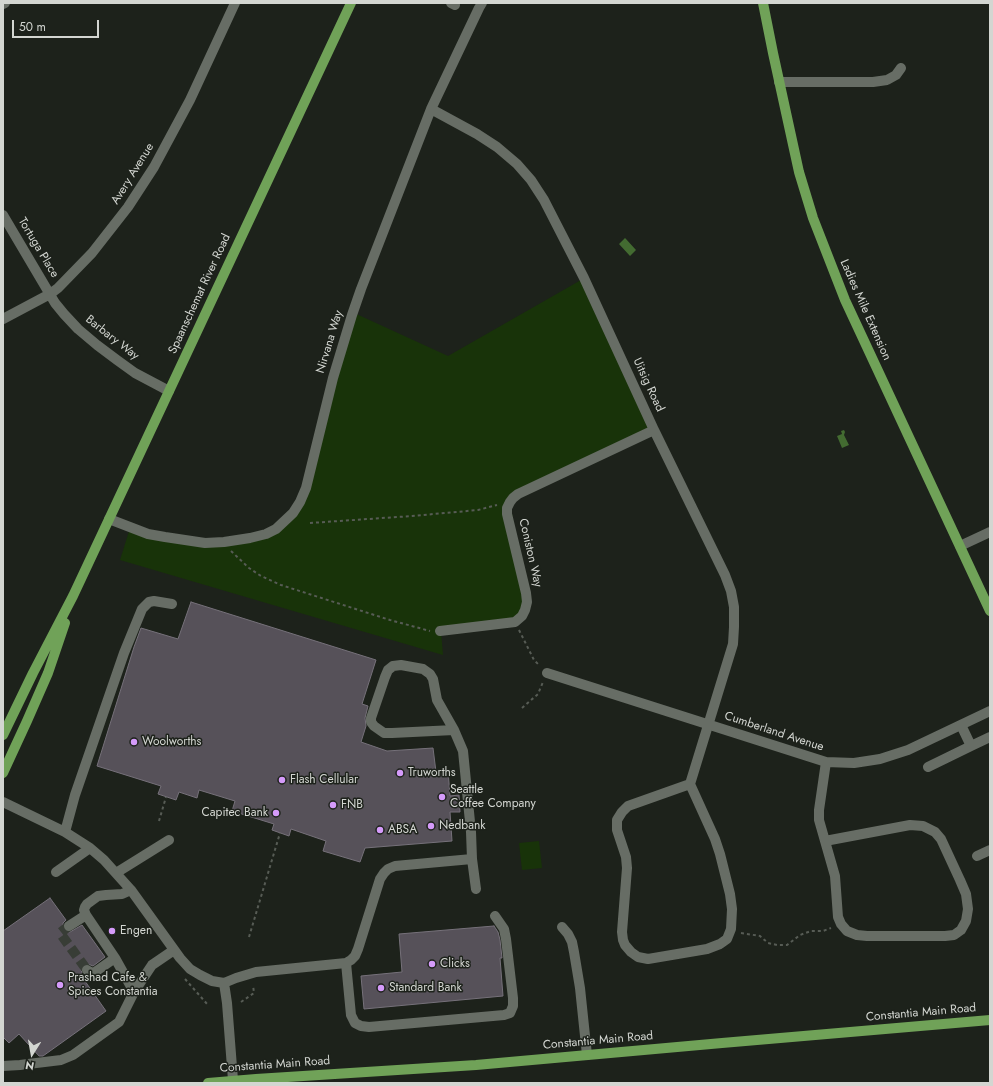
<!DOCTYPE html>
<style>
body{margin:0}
#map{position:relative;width:993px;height:1086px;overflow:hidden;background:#1d221b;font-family:Jost,sans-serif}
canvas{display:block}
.frame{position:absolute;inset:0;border:4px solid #d3d6d1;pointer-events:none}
.north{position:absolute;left:12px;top:1034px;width:40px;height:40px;-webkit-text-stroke:3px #1d221b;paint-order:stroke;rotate:191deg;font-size:11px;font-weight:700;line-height:16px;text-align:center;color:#d3d6d1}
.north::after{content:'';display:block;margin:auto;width:14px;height:18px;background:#d3d6d1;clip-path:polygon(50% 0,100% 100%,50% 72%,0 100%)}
.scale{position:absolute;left:12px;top:20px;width:87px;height:18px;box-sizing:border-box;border:2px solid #d3d6d1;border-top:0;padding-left:5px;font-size:12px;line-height:14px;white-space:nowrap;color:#d3d6d1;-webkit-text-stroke:3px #1d221b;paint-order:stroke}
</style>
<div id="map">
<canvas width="993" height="1086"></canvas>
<div class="frame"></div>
<div class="north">N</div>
<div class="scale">50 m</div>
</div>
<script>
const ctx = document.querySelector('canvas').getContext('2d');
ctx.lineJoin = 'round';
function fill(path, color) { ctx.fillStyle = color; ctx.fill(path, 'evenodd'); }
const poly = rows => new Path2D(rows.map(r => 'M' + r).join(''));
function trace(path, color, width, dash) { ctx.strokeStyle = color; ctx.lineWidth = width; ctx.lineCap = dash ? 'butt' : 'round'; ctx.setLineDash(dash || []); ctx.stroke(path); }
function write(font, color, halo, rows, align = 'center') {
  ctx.font = font + ' Jost,sans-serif'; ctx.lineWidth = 3; ctx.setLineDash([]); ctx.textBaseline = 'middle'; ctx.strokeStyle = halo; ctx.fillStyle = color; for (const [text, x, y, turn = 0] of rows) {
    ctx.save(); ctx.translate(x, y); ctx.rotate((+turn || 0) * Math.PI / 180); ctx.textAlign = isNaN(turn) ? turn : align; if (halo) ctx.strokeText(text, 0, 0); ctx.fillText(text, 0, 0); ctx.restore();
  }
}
fill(poly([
 [581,280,654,430,510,502,526,593,522,616,441,631,443,655,120,560,130,528,190,541,250,537,282,522,301,495,352,312,448,356],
 [539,841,542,868,522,870,519,843]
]), '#183309');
fill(poly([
 [625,238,626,239,636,250,630,256,619,244],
 [844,430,845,432,844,435,849,445,842,448,837,436,842,434,841,431]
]), '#436b31');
const building = poly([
 [191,602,376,660,362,704,368,706,365,718,366,726,361,742,387,751,433,748,436,772,448,770,450,796,459,795,460,812,450,812,452,841,365,848,360,862,323,851,326,841,291,829,289,836,272,830,274,824,232,811,235,801,199,790,197,798,179,792,176,800,158,794,161,786,97,766,134,647,141,628,178,639,191,602],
 [50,898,66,920,63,923,63,926,64,930,66,932,70,932,82,925,105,957,93,966,88,964,84,965,81,967,81,970,82,973,80,974,106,1011,43,1056,39,1056,19,1034,9,1043,3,1037,3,931,50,898],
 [494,926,498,932,500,940,502,958,500,958,503,996,364,1009,361,976,402,972,399,934,494,926]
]);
fill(building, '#565159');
trace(building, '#76717a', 1);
trace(poly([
 [69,926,60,933,87,970]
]), '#383d36', 10, [10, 5]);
trace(poly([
 [310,523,412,516,478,510,497,505],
 [231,551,249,568,261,576,281,585,390,620,430,631],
 [519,630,534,660,540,666],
 [522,708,538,694,543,682],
 [159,821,166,797],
 [741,933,760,936,768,943,777,945,787,945,800,935,811,931,823,931,831,928],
 [249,937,280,833],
 [185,979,208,1005],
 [241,1002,254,993,253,985]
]), '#575c55', 2, [3, 3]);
trace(poly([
 [451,3,455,5],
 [3,4,5,3],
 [779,82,873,82,887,80,896,75,901,68],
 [431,109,477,134,497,147,517,164,531,180,544,200,584,278,654,430,725,575,731,591,734,607,734,627,733,644,690,784,715,839,720,854,730,894,732,909,731,929,727,939,720,944,707,949,648,959,638,957,631,952,625,945,623,940,622,932,627,868,626,857,617,830,617,820,622,812,628,806,690,784],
 [3,215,55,303,64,314,78,329,97,345,117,360,135,373,169,391],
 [3,319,50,294,58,288,92,253,128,207,154,167,190,100,235,3],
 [109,519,148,534,165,537,205,543,224,542,250,538,266,534,276,529,293,513,300,502,306,488,333,378,352,315,361,289,431,109,479,8,482,3],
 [960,546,990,532],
 [440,631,515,622,522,616,525,610,527,602,526,593,507,514,507,508,510,502,513,498,518,494,654,430],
 [547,673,826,762,854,763,880,759,908,750,990,711],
 [971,746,990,737],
 [928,767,971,746,961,725],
 [3,802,65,832,90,848,104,860,131,890,180,958,190,969,200,975,212,981,224,983,227,1003,233,1080],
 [65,832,75,795,124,653,142,609,149,602,154,601,172,604],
 [825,841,910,825,923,826,935,832,941,839,960,880,966,894,968,909,966,921,961,930,954,935,945,936,867,936,857,935,847,931,841,924,838,917,835,876,819,820,819,810,826,762],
 [977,856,990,850],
 [472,859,476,889],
 [56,872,90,848],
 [116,873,169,840],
 [86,915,84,910,85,907,87,904,98,896,106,895,122,894,131,890],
 [69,926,86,915,115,958],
 [562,927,568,934,572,942,574,952,580,988,587,1055],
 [346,963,351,1015,355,1023,361,1026,369,1027,504,1015,510,1013,513,1006,513,998,506,939,504,929,495,916],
 [87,970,92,973,95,972,115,958,134,992],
 [224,983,236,978,256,972,346,963,351,960,355,956,358,949,380,879,384,873,388,869,395,866,472,859,471,832,463,751,454,730,437,700,433,679,430,674,423,669,401,665,393,666,388,670,385,677,371,718,371,722,374,726,384,733,392,733,454,730],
 [3,1066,20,1065,61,1060,73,1055,119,1022,134,992,152,965,174,950]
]), '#676d65', 10);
trace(poly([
 [763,3,773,53,799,172,813,218,845,300,990,611],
 [3,735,33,673,73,596,351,3],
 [3,773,27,721,48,673,65,623],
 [208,1083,256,1079,476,1065,722,1043,990,1020]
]), '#70a258', 10);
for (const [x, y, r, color] of [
 [134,742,4,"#d59bfa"],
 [400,773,4,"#d59bfa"],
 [282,780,4,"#d59bfa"],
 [442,797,4,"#d59bfa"],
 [333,805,4,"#d59bfa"],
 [276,813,4,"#d59bfa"],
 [431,826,4,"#d59bfa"],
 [380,830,4,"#d59bfa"],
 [112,931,4,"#d59bfa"],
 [432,964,4,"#d59bfa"],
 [60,985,4,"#d59bfa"],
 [381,988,4,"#d59bfa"]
]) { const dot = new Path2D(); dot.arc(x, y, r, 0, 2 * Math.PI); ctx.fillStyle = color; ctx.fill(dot); trace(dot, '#1d221b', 1.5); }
write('12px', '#d3d6d1', '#1d221b', [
 ["Avery Avenue",133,174,-58],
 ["Tortuga Place",38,248,59],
 ["Spaanschemat River Road",200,294,-65],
 ["Ladies Mile Extension",865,310,66],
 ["Barbary Way",112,338,38],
 ["Nirvana Way",330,342,-73],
 ["Uitsig Road",648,385,65],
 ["Coniston Way",530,553,77],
 ["Cumberland Avenue",774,732,18],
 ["Constantia Main Road",921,1013,-5],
 ["Constantia Main Road",598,1041,-5],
 ["Constantia Main Road",275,1065,-4]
]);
write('12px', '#d3d6d1', '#1d221b', [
 ["Woolworths",142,742],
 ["Truworths",408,773],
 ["Flash Cellular",290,780],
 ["Seattle",450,790],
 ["Coffee Company",450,804],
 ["FNB",341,805],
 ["Capitec Bank",268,813,"right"],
 ["Nedbank",439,826],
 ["ABSA",388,830],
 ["Engen",120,931],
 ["Clicks",440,964],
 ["Prashad Cafe &",68,978],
 ["Spices Constantia",68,992],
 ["Standard Bank",389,988]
], 'left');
</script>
